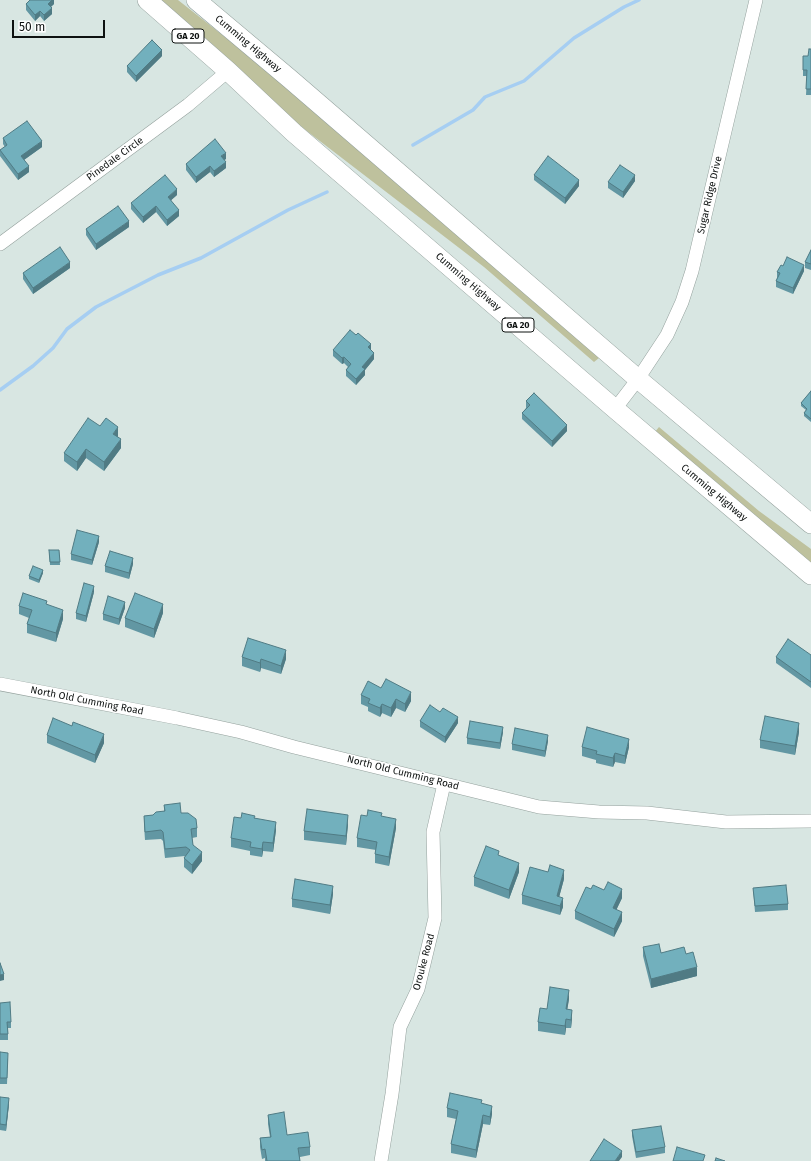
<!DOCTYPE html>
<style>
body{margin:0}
#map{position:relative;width:811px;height:1161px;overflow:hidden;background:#d8e6e2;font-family:"Fira Sans",sans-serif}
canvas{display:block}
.scale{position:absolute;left:12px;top:20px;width:93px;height:18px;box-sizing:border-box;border:2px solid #0e1211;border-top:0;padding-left:5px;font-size:12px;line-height:14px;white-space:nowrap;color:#0e1211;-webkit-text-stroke:3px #fff;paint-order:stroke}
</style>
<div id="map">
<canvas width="811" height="1161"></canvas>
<div class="scale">50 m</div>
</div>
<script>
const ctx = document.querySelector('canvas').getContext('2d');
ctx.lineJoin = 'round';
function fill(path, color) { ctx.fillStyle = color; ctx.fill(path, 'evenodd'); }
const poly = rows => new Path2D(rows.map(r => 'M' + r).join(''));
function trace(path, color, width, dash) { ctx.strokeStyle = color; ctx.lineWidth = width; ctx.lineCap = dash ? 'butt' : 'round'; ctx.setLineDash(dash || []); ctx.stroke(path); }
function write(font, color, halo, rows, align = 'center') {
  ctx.font = font + ' "Fira Sans",sans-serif'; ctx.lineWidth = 3; ctx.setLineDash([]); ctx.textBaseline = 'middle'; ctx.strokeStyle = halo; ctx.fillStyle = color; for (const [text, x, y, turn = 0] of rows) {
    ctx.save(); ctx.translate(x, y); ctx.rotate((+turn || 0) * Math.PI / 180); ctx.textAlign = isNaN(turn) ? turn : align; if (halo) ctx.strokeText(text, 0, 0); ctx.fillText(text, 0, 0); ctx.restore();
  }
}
fill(poly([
 [158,0,178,0,296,93,415,196,599,358,594,362,484,267,282,112],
 [659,427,759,511,811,549,811,565,654,433]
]), '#bec19d');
trace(poly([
 [413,145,473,110,485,97,524,81,574,38,624,7,639,0],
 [0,390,33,366,53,348,67,329,96,307,158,275,201,258,288,210,327,192]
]), '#a6cef2', 3.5);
const minor = poly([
 [0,244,188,105,228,71],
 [615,409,638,379,667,335,682,302,692,271,756,0],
 [0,684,177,718,241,732,294,747,539,807,599,812,647,813,726,822,811,821],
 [381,1161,392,1094,400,1027,418,989,435,918,433,832,444,784]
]);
const highway = poly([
 [147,0,228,71,294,133,615,409,811,575],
 [196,0,290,79,638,379,811,524]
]);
trace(minor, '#94a19d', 14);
trace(highway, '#94a19d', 20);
trace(minor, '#fff', 13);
trace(highway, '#fff', 19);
fill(poly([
 [54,0,54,4,51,7,52,14,44,21,40,16,35,21,26,10,26,4],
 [811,49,811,95,806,95,807,76,803,76,803,56,808,56],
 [162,56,136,82,127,72,127,66],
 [3,138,42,147,24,160,29,172,18,180,0,156,0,150,5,147,3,144],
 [226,159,224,160,226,168,214,177,210,172,196,183,186,170,186,164],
 [534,175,579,186,565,204,534,180],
 [635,181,623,198,608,188,608,182],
 [177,195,171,200,179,216,167,226,156,212,143,223,131,209,131,203],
 [129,227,96,250,86,235,86,229],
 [811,250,811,270,805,268,805,262],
 [783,266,804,271,793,294,776,287,776,281,777,278,777,272],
 [70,268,33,294,23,279,23,273],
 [333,350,371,350,374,359,365,370,365,375,356,385,346,376,346,370,348,367,344,363,342,364,333,356],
 [811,391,811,422,804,416,804,413,806,410,801,406,801,403],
 [526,401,567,431,552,447,522,419,522,413,526,408],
 [100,426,118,436,118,437,121,448,104,471,86,458,77,471,64,461,64,453],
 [99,542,92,565,71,560,71,554],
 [49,550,59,550,60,565,50,565],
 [133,564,129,579,105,572,105,566],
 [43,573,39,583,29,579,29,576],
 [94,592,86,622,76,619,76,613],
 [47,605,63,619,56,642,27,633,27,624,29,618,19,614,19,606],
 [125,608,119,625,103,620,103,614],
 [163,613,154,638,125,627,125,618],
 [811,655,811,688,776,663,776,657],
 [242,657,286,659,281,674,261,668,260,672,242,666],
 [381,688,411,701,405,712,396,708,391,717,382,713,380,717,368,711,368,707,361,704,361,695],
 [420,721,458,723,445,743,420,727],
 [503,732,500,749,467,744,467,738],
 [799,732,795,755,760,748,760,740],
 [47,735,104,743,95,763,47,743],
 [548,741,545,757,512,750,512,744],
 [582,747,629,747,625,764,615,762,613,767,596,763,596,760,582,756],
 [164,805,181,813,197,828,197,837,192,838,193,845,202,861,192,874,184,867,184,858,185,856,165,858,163,841,161,839,145,840,144,825,144,816,153,815,164,811],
 [367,816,382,817,396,828,389,866,375,863,375,854,376,850,357,847,357,838],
 [241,818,255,818,276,830,273,852,263,851,262,857,250,855,250,851,231,847,231,838],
 [348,824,346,845,304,840,304,831],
 [499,856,519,872,509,899,474,886,474,877],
 [564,879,559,897,563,907,560,915,522,904,522,895],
 [753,888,788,904,788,910,755,912],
 [591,889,622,898,616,910,622,921,614,937,575,919,575,911],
 [333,894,330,914,292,907,292,899],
 [643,947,661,953,686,954,697,976,651,988,643,956],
 [569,999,567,1009,572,1018,571,1028,566,1028,565,1035,538,1031,538,1022,547,1009],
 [0,1003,11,1022,11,1028,8,1028,8,1040,0,1040],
 [0,1052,8,1059,7,1084,0,1084],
 [0,1097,9,1104,6,1131,0,1130],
 [482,1103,492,1114,490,1125,483,1124,476,1158,451,1153,451,1144,456,1119,447,1117,447,1108],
 [268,1115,287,1135,310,1147,310,1155,300,1157,300,1161,265,1161,265,1158,262,1159,260,1147,260,1138,270,1137,268,1124],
 [632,1130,665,1147,665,1153,636,1158,632,1136]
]), '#6297a3');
fill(poly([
 [52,0,54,0,54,4,48,9,48,4],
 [52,8,52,14,44,21,44,15],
 [40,11,40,16,35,21,35,15],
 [162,50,162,56,136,82,136,76],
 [42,141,42,147,21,162,21,156],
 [226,153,226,159,221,162,221,156],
 [226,162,226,168,214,177,214,171],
 [29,166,29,172,18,180,18,174],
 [210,166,210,172,196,183,196,177],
 [635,175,635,181,623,198,623,192],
 [579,180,579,186,565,204,565,198],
 [177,189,177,195,168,203,168,197],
 [156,206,156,212,143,223,143,217],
 [179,210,179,216,167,226,167,220],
 [129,221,129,227,96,250,96,244],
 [70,262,70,268,33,294,33,288],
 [804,265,804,271,793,294,793,288],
 [371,344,371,350,368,347],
 [374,353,374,359,365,370,365,375,356,385,356,379,362,367],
 [344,357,344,363,342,364,342,358],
 [567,425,567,431,552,447,552,441],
 [118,427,118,436,113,443,113,434],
 [121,439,121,448,104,471,104,462],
 [86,449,86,458,77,471,77,462],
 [99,536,99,542,92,565,92,560],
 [133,558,133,564,129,579,129,573],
 [43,570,43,573,39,583,39,580],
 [94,586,94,592,86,622,86,616],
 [125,602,125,608,119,625,119,619],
 [163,604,163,613,154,638,154,629],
 [63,610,63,619,56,642,56,633],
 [286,650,286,659,281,674,281,666],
 [261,659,261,668,260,672,260,663],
 [411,692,411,701,405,712,405,704],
 [396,699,396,708,391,717,391,708],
 [382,704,382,713,380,717,380,708],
 [458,717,458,723,445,743,445,737],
 [799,723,799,732,795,755,795,746],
 [503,727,503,732,500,749,500,743],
 [104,734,104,743,95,763,95,755],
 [548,735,548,741,545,757,545,751],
 [629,739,629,747,625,764,625,756],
 [615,753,615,762,613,767,613,758],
 [348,815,348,824,346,845,346,836],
 [396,819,396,828,389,866,389,857],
 [276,822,276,830,273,852,273,843],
 [263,842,263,851,262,857,262,849],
 [202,852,202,861,192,874,192,865],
 [519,863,519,872,509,899,509,890],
 [564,870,564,879,557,905,557,896],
 [333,886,333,894,330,914,330,905],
 [622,889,622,898,613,917,613,908],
 [563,898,563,907,560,915,560,906],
 [622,912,622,921,614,937,614,929],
 [697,967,697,976,651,988,651,979],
 [4,974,4,980,0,981,0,975],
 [569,990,569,999,566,1018,566,1009],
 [572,1010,572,1018,571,1028,571,1020],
 [566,1019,566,1028,565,1035,565,1026],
 [9,1098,9,1104,6,1131,6,1125],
 [492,1106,492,1114,490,1125,490,1117],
 [483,1115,483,1124,476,1158,476,1150],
 [622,1151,622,1157,619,1161,615,1161]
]), '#507b84');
const building = poly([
 [30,0,52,0,48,4,52,8,44,15,40,11,35,15,26,4,30,0],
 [152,40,162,50,136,76,127,66,152,40],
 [809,49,811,49,811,89,806,89,807,70,803,70,803,56,808,56,809,49],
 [27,121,42,141,21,156,29,166,18,174,0,150,7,145,3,138,27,121],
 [215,139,226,153,221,156,226,162,214,171,210,166,196,177,186,164,215,139],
 [548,156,579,180,565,198,534,175,548,156],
 [620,165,635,175,623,192,608,182,620,165],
 [165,175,177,189,168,197,179,210,167,220,156,206,143,217,131,203,165,175],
 [118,206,129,221,96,244,86,229,118,206],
 [60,247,70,262,33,288,23,273,60,247],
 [811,250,811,264,805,262,811,250],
 [787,257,804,265,793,288,776,281,780,273,777,272,781,265,783,266,787,257],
 [350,330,356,335,358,333,371,344,368,347,374,353,362,367,365,369,356,379,346,370,351,364,344,357,342,358,333,350,350,330],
 [811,391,811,419,804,413,807,409,801,403,811,391],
 [534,393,567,425,552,441,522,413,530,405,526,401,534,393],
 [88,418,100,426,106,418,118,427,113,434,121,439,104,462,86,449,77,462,64,453,88,418],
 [77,530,99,536,92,560,71,554,77,530],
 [49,550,59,550,60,562,50,562,49,550],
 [110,551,133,558,129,573,105,566,110,551],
 [33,566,43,570,39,580,29,576,33,566],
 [84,583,94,586,86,616,76,613,84,583],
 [23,593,47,601,46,604,63,610,56,633,27,624,32,610,19,606,23,593],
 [135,593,163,604,154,629,125,618,135,593],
 [108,596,125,602,119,619,103,614,108,596],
 [248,638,286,650,281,666,261,659,260,663,242,657,248,638],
 [788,639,811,655,811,682,776,657,788,639],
 [386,679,411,692,405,704,396,699,391,708,382,704,380,708,368,703,370,699,361,695,368,681,381,688,386,679],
 [430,705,440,712,443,708,458,717,445,737,420,721,430,705],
 [765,716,799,723,795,746,760,740,765,716],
 [53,718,72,726,73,722,104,734,95,755,47,735,53,718],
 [470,721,503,727,500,743,467,738,470,721],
 [587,727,629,739,625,756,615,753,613,758,596,754,597,751,582,747,587,727],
 [515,728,548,735,545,751,512,744,515,728],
 [180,803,181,813,188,813,196,819,197,828,191,829,193,845,202,852,192,865,184,858,190,850,186,847,165,849,163,832,161,830,145,832,144,816,153,815,156,812,165,811,164,805,180,803],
 [307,809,348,815,346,836,304,831,307,809],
 [368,810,382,813,381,816,396,819,389,857,375,854,377,842,357,838,361,815,367,816,368,810],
 [242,813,255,816,254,818,276,822,273,843,263,842,262,849,250,847,251,842,231,838,234,817,241,818,242,813],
 [486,846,499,851,498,855,519,863,509,890,474,877,486,846],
 [550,865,564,870,557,896,563,898,560,906,522,895,530,867,548,872,550,865],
 [295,879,333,886,330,905,292,899,295,879],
 [608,882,622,889,613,908,622,912,614,929,575,911,586,887,591,889,593,885,604,890,608,882],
 [786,885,788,904,755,906,753,888,786,885],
 [659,944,661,953,684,947,686,954,693,952,697,967,651,979,643,947,659,944],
 [0,963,4,974,0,975,0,963],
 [550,987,569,990,566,1009,572,1010,571,1020,566,1019,565,1026,538,1022,540,1008,547,1009,550,987],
 [10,1002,11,1022,7,1022,8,1034,0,1034,0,1003,10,1002],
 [0,1052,8,1053,7,1078,0,1078,0,1052],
 [450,1093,482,1100,481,1103,492,1106,490,1117,483,1115,476,1150,451,1144,458,1111,447,1108,450,1093],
 [0,1097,9,1098,6,1125,0,1124,0,1097],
 [284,1112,287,1135,308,1132,310,1147,298,1148,300,1161,267,1161,265,1149,262,1150,260,1138,271,1137,268,1115,284,1112],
 [661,1126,665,1147,636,1152,632,1130,661,1126],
 [604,1139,622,1151,615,1161,590,1161,604,1139],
 [677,1147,705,1155,703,1161,673,1161,677,1147],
 [716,1158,725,1161,715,1161,716,1158]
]);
fill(building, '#72b0bd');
trace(building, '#507b84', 1);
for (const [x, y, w] of [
 [188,36,32],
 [518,325,32]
]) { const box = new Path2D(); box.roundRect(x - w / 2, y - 7, w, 14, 3); ctx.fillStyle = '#fff'; ctx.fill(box); trace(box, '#0e1211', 1); }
write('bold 9px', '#0e1211', null, [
 ["GA 20",188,36],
 ["GA 20",518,325]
]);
write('10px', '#0e1211', '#fff', [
 ["Cumming Highway",248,44,40],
 ["Pinedale Circle",115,159,-36],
 ["Sugar Ridge Drive",710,195,-77],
 ["Cumming Highway",468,282,41],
 ["Cumming Highway",714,493,40],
 ["North Old Cumming Road",87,701,11],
 ["North Old Cumming Road",403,773,14],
 ["Orouke Road",424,962,-75]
]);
</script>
